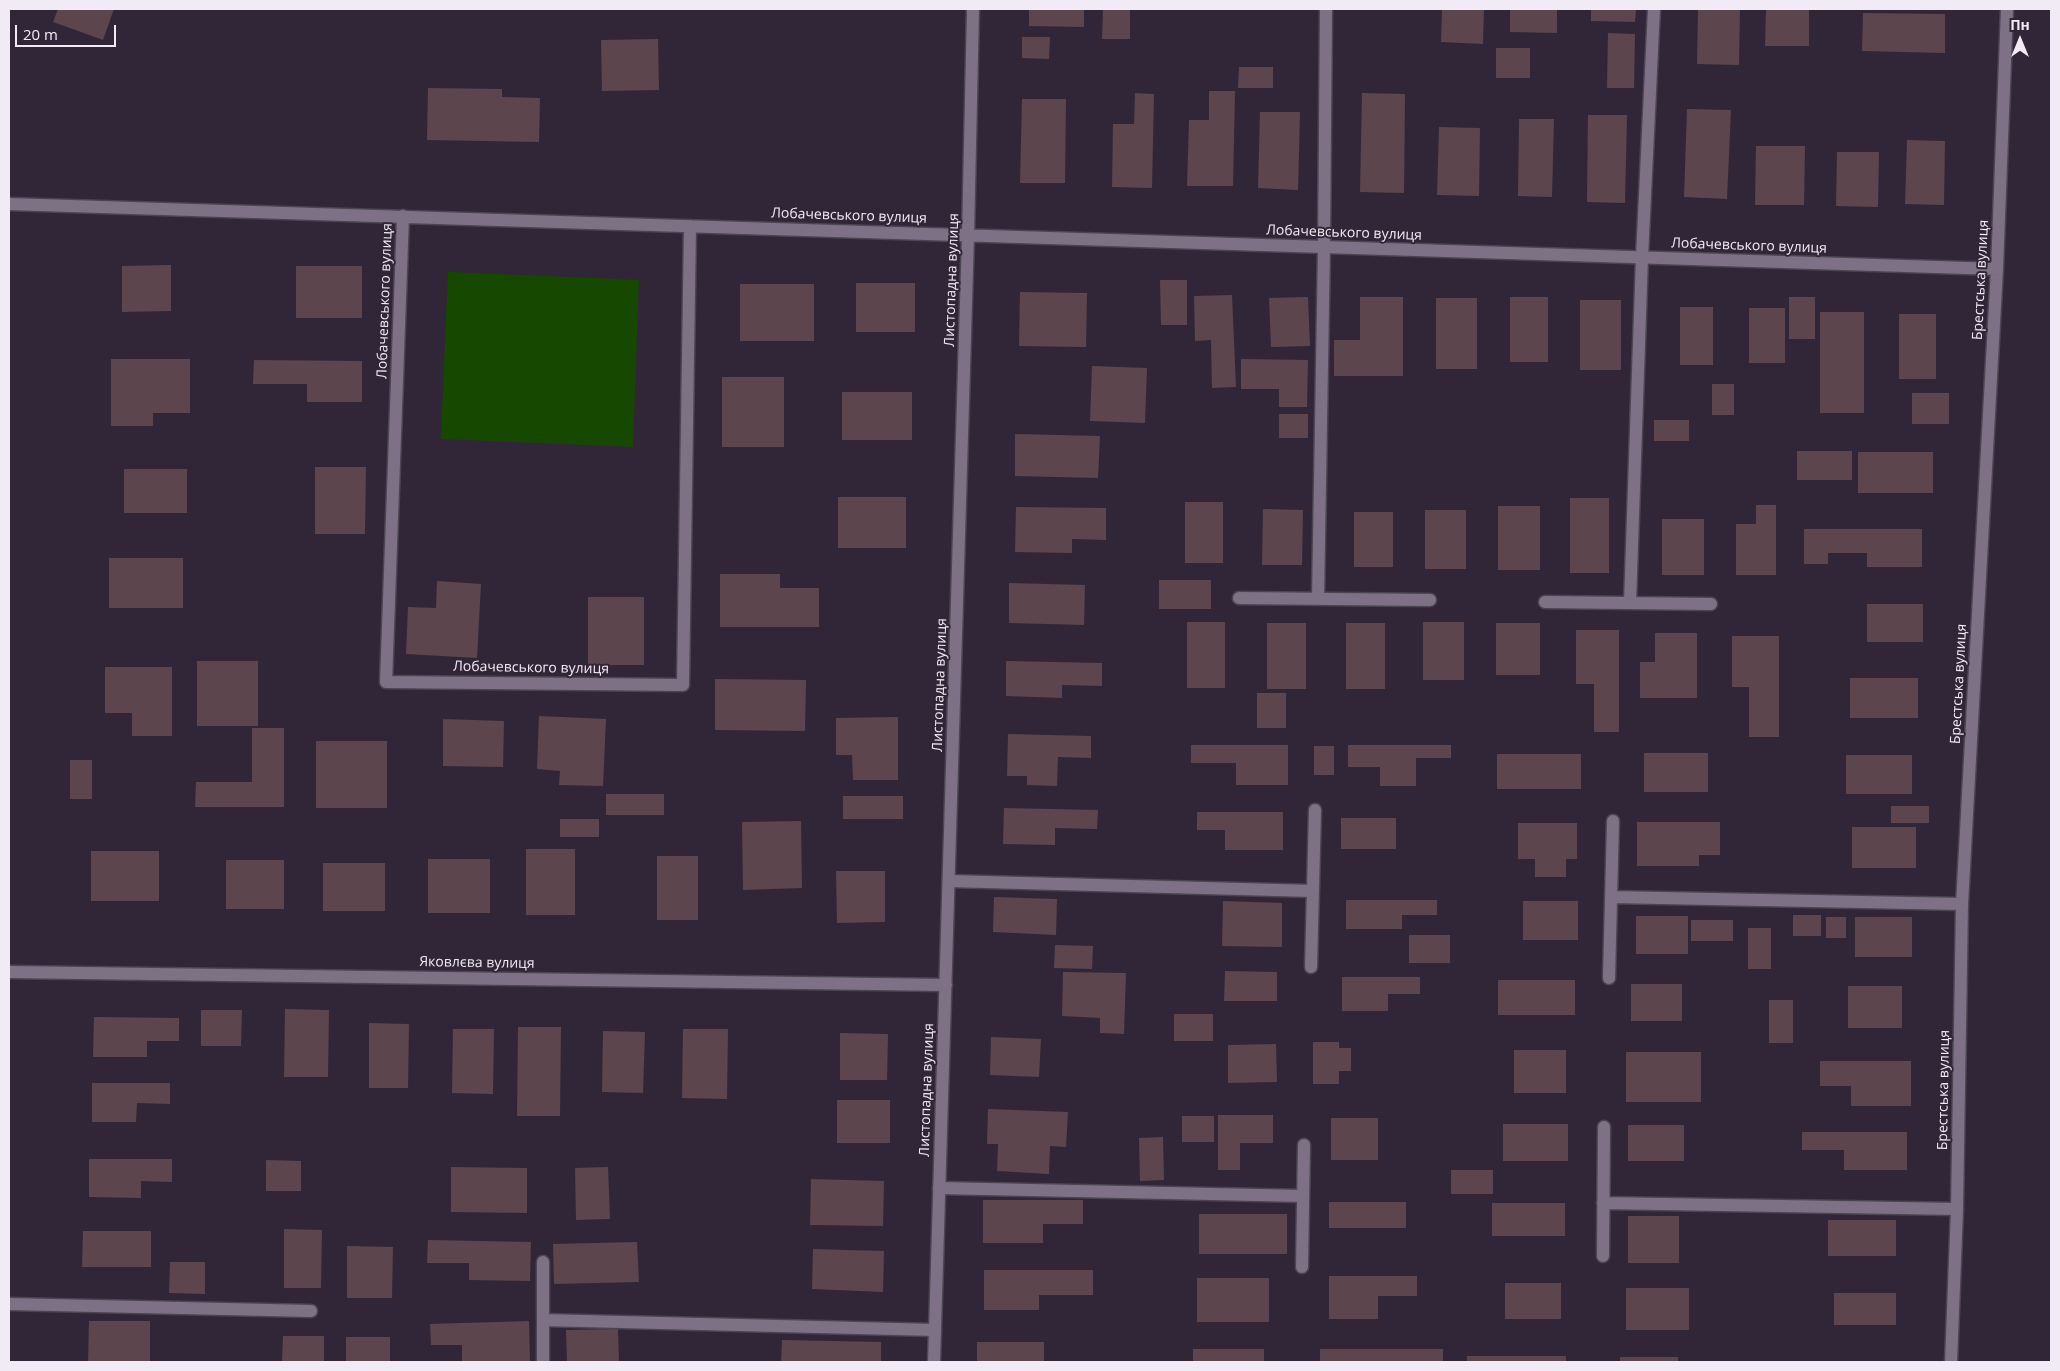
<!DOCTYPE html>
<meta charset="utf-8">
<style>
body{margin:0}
#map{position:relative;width:2060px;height:1371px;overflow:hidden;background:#312637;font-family:"Open Sans",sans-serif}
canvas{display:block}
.frame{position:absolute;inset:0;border:10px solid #f1ebf6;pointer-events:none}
.north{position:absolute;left:1995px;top:15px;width:50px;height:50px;-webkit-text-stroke:4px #312637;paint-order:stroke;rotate:0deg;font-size:14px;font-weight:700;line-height:20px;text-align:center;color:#f1ebf6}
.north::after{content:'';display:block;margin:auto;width:18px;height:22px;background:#f1ebf6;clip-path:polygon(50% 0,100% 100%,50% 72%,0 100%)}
.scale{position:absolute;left:15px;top:25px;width:101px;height:22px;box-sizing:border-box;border:2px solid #f1ebf6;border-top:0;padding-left:6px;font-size:15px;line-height:18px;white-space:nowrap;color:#f1ebf6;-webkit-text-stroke:4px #312637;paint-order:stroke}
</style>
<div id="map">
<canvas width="2060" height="1371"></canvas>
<div class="frame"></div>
<div class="north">Пн</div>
<div class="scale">20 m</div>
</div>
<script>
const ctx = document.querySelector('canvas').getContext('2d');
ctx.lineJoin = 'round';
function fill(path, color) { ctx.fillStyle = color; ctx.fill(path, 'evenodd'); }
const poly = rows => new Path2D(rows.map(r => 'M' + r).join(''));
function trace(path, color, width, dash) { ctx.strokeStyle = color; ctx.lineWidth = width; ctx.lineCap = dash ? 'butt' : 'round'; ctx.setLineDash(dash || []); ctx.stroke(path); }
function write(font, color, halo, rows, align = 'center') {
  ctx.font = font + ' "Open Sans",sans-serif'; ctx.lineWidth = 4; ctx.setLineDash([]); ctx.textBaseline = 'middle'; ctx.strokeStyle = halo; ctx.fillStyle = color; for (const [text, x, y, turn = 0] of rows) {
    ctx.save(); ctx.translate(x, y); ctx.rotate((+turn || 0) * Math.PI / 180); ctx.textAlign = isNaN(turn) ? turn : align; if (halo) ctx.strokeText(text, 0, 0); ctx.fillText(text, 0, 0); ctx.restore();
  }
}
fill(poly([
 [448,272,639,280,633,447,441,439]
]), '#174800');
fill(poly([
 [58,9,114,9,103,40,53,22],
 [1029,9,1084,9,1084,27,1029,26],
 [1103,9,1130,9,1130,39,1102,39],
 [1442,9,1484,9,1483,44,1441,42],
 [1510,9,1557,9,1557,33,1510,32],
 [1591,9,1636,9,1635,22,1591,21],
 [1698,9,1740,9,1739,65,1697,64],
 [1766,9,1809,9,1809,46,1765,46],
 [1863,13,1945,14,1945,53,1862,51],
 [1608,33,1635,34,1634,88,1607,88],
 [1022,37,1050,37,1049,59,1022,58],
 [658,39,659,90,602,91,601,40],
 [1496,48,1530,48,1530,78,1496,78],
 [1239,67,1273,67,1273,88,1238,88],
 [428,88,502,89,502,97,540,98,539,142,427,140],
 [1209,91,1235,91,1233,186,1187,186,1189,120,1209,120],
 [1135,93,1154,94,1152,188,1112,187,1113,124,1134,124],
 [1362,93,1405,94,1404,193,1360,192],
 [1022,99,1066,99,1065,183,1020,183],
 [1687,109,1731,110,1727,199,1684,197],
 [1260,112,1300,112,1298,190,1258,188],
 [1588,115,1627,115,1625,203,1587,202],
 [1519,119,1554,119,1552,197,1518,196],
 [1439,127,1480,128,1479,196,1437,195],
 [1907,140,1945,141,1944,205,1905,204],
 [1756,146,1805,146,1804,205,1755,205],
 [1837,152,1879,152,1878,207,1836,206],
 [171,265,171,311,122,312,122,266],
 [296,266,362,266,362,318,296,318],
 [1160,280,1187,280,1187,325,1161,325],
 [856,283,915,283,915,332,856,332],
 [740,284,814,284,814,341,740,341],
 [1020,292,1087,293,1086,347,1019,346],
 [1232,295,1236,387,1212,388,1211,340,1195,341,1194,296],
 [1308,297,1310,346,1271,347,1269,298],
 [1360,297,1403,297,1403,376,1334,376,1334,340,1360,340],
 [1510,297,1548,297,1548,362,1510,362],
 [1789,297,1815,297,1815,339,1789,339],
 [1436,298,1477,298,1477,369,1436,369],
 [1580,300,1621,300,1621,370,1580,370],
 [1680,307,1713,307,1713,365,1680,365],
 [1749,308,1785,308,1785,363,1749,363],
 [1820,312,1864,312,1864,413,1820,413],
 [1899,314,1936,314,1936,379,1899,379],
 [111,359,190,359,190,413,153,413,153,426,111,426],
 [1241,359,1308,360,1307,407,1279,407,1279,389,1241,389],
 [254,360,362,361,362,402,307,402,307,384,253,384],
 [1092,366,1147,368,1145,423,1090,421],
 [722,377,784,377,784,447,722,447],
 [1712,384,1734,384,1734,415,1712,415],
 [842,392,912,392,912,440,842,440],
 [1912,393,1949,393,1949,424,1912,424],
 [1279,414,1308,414,1308,438,1279,438],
 [1654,420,1689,420,1689,441,1654,441],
 [1015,434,1100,436,1098,478,1015,476],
 [1797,451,1852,451,1852,480,1797,480],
 [1858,452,1933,452,1933,493,1858,493],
 [315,467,366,467,365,534,315,534],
 [124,469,187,469,187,513,124,513],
 [838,497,906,497,906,548,838,548],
 [1570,498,1609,498,1609,573,1570,573],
 [1185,502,1223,502,1223,563,1185,563],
 [1756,505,1776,505,1776,575,1736,575,1736,524,1756,524],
 [1498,506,1540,506,1540,570,1498,570],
 [1016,507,1106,508,1106,540,1072,539,1072,553,1015,552],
 [1263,509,1303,510,1302,565,1262,565],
 [1425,510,1466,510,1466,569,1425,569],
 [1354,512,1393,512,1393,567,1354,567],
 [1662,519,1704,519,1704,575,1662,575],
 [1804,529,1922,529,1922,567,1867,567,1867,553,1828,553,1828,564,1804,564],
 [109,558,183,558,183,608,109,608],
 [720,574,780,574,780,588,819,588,819,627,720,627],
 [1159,580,1211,580,1211,609,1159,609],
 [437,581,481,584,477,658,406,654,408,607,436,608],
 [1009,583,1085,585,1084,625,1009,623],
 [588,597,644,597,644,665,588,665],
 [1867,604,1923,604,1923,642,1867,642],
 [1187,622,1225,622,1225,688,1187,688],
 [1423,622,1464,622,1464,680,1423,680],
 [1267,623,1306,623,1306,689,1267,689],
 [1346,623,1385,623,1385,689,1346,689],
 [1496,623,1540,623,1540,675,1496,675],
 [1576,630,1619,630,1619,732,1594,732,1594,684,1576,684],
 [1655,633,1697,633,1697,698,1640,698,1640,662,1655,662],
 [1732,636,1779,636,1779,737,1749,737,1749,687,1732,687],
 [197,661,258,661,258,726,197,726],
 [1006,661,1102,663,1102,686,1062,685,1062,698,1006,696],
 [105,667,172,667,172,736,132,736,132,713,105,713],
 [1850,678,1918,678,1918,718,1850,718],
 [715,679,806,680,805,731,715,730],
 [1257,693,1286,693,1286,728,1257,728],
 [539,716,606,719,603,786,559,785,560,771,537,769],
 [898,717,898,780,853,780,852,755,836,755,836,718],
 [443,719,504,721,503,767,443,766],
 [252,728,284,728,284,807,195,807,196,782,252,782],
 [1008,734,1091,736,1091,758,1058,757,1057,786,1027,785,1027,776,1007,776],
 [316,741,387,741,387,808,316,808],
 [1191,745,1288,745,1288,785,1236,785,1236,763,1191,763],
 [1348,745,1451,745,1451,758,1416,758,1416,786,1380,786,1380,767,1348,767],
 [1314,746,1334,746,1334,775,1314,775],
 [1644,753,1708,753,1708,792,1644,792],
 [1497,754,1581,754,1581,789,1497,789],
 [1846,755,1912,755,1912,794,1846,794],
 [70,760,92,760,92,799,70,799],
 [606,794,664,794,664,815,606,815],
 [843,796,903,796,903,819,843,819],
 [1891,806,1929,806,1929,823,1891,823],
 [1004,808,1098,810,1097,829,1055,828,1055,845,1003,844],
 [1197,812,1283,812,1283,850,1225,850,1225,830,1197,830],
 [1341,818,1396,818,1396,849,1341,849],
 [560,819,599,819,599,837,560,837],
 [801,821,802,888,743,890,742,822],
 [1637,822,1720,822,1720,855,1699,855,1699,866,1637,866],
 [1518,823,1577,823,1577,859,1566,859,1566,877,1535,877,1535,859,1518,859],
 [1852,827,1916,827,1916,868,1852,868],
 [526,849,575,849,575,915,526,915],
 [91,851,159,851,159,901,91,901],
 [657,856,698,856,698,920,657,920],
 [428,859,490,859,490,913,428,913],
 [226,860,284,860,284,909,226,909],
 [323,863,385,863,385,911,323,911],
 [836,871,885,871,885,922,837,923],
 [994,897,1057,899,1056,935,993,932],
 [1346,900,1437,900,1437,915,1402,915,1402,929,1346,929],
 [1223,901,1282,903,1282,947,1222,946],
 [1523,901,1578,901,1578,940,1523,940],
 [1793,915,1821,915,1821,936,1793,936],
 [1636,916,1688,916,1688,954,1636,954],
 [1826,917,1846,917,1846,938,1826,938],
 [1855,917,1912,917,1912,957,1855,957],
 [1691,920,1733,920,1733,941,1691,941],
 [1748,928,1771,928,1771,969,1748,969],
 [1409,935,1450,935,1450,963,1409,963],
 [1055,945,1093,946,1092,969,1054,968],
 [1225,971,1277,972,1277,1001,1224,1001],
 [1063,972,1126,973,1124,1034,1100,1033,1100,1018,1062,1016],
 [1342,977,1420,977,1420,994,1388,994,1388,1011,1342,1011],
 [1498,980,1575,980,1575,1015,1498,1015],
 [1631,984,1682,984,1682,1021,1631,1021],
 [1848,986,1902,986,1902,1028,1848,1028],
 [1769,1000,1793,1000,1793,1043,1769,1043],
 [285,1009,329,1010,328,1077,284,1077],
 [201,1010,242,1010,241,1046,201,1046],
 [1174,1014,1213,1014,1213,1041,1174,1041],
 [94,1017,179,1018,179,1041,147,1041,147,1057,93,1057],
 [369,1023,409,1024,408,1088,369,1088],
 [518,1027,561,1027,560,1116,517,1116],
 [453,1029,494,1029,493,1094,452,1093],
 [683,1029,728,1029,727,1099,682,1098],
 [603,1031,645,1032,643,1093,602,1092],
 [840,1033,888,1034,887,1080,840,1080],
 [991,1037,1041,1039,1039,1077,990,1075],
 [1313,1042,1339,1042,1339,1048,1351,1048,1351,1071,1339,1071,1339,1084,1313,1084],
 [1276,1044,1277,1082,1228,1083,1228,1045],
 [1514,1050,1566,1050,1566,1093,1514,1093],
 [1626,1052,1701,1052,1701,1102,1626,1102],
 [1820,1061,1911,1061,1911,1106,1851,1106,1851,1086,1820,1086],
 [92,1083,170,1083,170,1104,137,1103,136,1122,92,1122],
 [837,1100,890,1100,890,1143,837,1143],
 [988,1109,1068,1112,1066,1147,1050,1146,1049,1174,997,1171,998,1144,987,1144],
 [1218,1115,1273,1115,1273,1143,1240,1143,1240,1170,1218,1170],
 [1182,1116,1214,1116,1214,1142,1182,1142],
 [1331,1118,1378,1118,1378,1160,1331,1160],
 [1503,1124,1568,1124,1568,1161,1503,1161],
 [1628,1125,1684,1125,1684,1161,1628,1161],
 [1802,1132,1907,1132,1907,1170,1844,1170,1844,1150,1802,1150],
 [1163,1137,1164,1180,1140,1181,1139,1138],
 [89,1159,172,1159,172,1182,141,1181,141,1198,89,1197],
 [266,1160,301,1161,301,1191,266,1191],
 [451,1167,527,1168,527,1213,451,1212],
 [608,1167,610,1219,576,1220,575,1168],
 [1451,1170,1493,1170,1493,1194,1451,1194],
 [811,1179,884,1181,883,1226,810,1225],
 [983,1200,1083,1200,1083,1224,1043,1224,1043,1243,983,1243],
 [1329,1202,1406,1202,1406,1228,1329,1228],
 [1492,1203,1565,1203,1565,1236,1492,1236],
 [1199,1214,1287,1214,1287,1254,1199,1254],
 [1628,1216,1679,1216,1679,1263,1628,1263],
 [1828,1220,1896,1220,1896,1256,1828,1256],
 [284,1229,322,1230,321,1288,284,1288],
 [83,1231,151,1231,151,1267,82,1267],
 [428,1240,531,1242,530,1281,469,1280,469,1263,427,1263],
 [637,1242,639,1282,554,1284,553,1244],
 [347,1246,393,1247,392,1298,347,1298],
 [813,1249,884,1251,883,1292,812,1289],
 [170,1262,205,1262,205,1294,169,1293],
 [984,1270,1093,1270,1093,1295,1039,1295,1039,1310,984,1310],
 [1329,1276,1417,1276,1417,1296,1378,1296,1378,1319,1329,1319],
 [1197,1278,1269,1278,1269,1322,1197,1322],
 [1505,1283,1561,1283,1561,1319,1505,1319],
 [1626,1288,1689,1288,1689,1330,1626,1330],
 [1834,1293,1896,1293,1896,1325,1834,1325],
 [89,1321,150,1321,150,1362,88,1362],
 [529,1321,530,1362,462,1362,462,1345,431,1345,430,1324],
 [618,1329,619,1362,567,1362,566,1330],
 [283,1336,324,1336,324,1362,282,1362],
 [346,1337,390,1337,390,1362,346,1362],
 [782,1340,881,1342,881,1362,781,1362],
 [977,1342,1044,1342,1044,1362,977,1362],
 [1193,1349,1264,1349,1264,1362,1193,1362],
 [1320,1349,1443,1349,1443,1362,1320,1362],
 [1467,1356,1566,1356,1566,1362,1467,1362],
 [1620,1357,1678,1357,1678,1362,1620,1362]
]), '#5c454d');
const lane = poly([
 [1239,598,1430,600],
 [1318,599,1324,247,1326,9],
 [1545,602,1711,604],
 [1630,603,1642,257,1654,9],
 [949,881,1313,891],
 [1611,897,1962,904],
 [1311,967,1315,810],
 [1609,978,1613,821],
 [939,1188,1303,1196],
 [1603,1203,1957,1209],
 [1603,1256,1604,1127],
 [543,1262,543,1362],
 [1302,1267,1304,1145],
 [9,1304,311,1311],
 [543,1320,935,1330]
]);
const street = poly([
 [9,204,1997,269],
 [403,216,386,682,683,685,690,226],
 [9,972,946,985],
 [934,1362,968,236,973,9],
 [1951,1362,1957,1209,1962,904,1997,269,2007,9]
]);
trace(lane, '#4c4452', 15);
trace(street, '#4c4452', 15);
trace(lane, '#7e7185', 12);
trace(street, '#7e7185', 12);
write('14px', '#f1ebf6', '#312637', [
 ["Лобачевського вулиця",849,216,2],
 ["Лобачевського вулиця",1344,233,2],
 ["Лобачевського вулиця",1749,246,2],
 ["Листопадна вулиця",952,280,-88],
 ["Брестська вулиця",1981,280,-87],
 ["Лобачевського вулиця",385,301,-88],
 ["Лобачевського вулиця",531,668,1],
 ["Брестська вулиця",1959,684,-87],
 ["Листопадна вулиця",940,685,-88],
 ["Яковлєва вулиця",477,963,1],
 ["Листопадна вулиця",927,1090,-88],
 ["Брестська вулиця",1944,1090,-89]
]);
</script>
